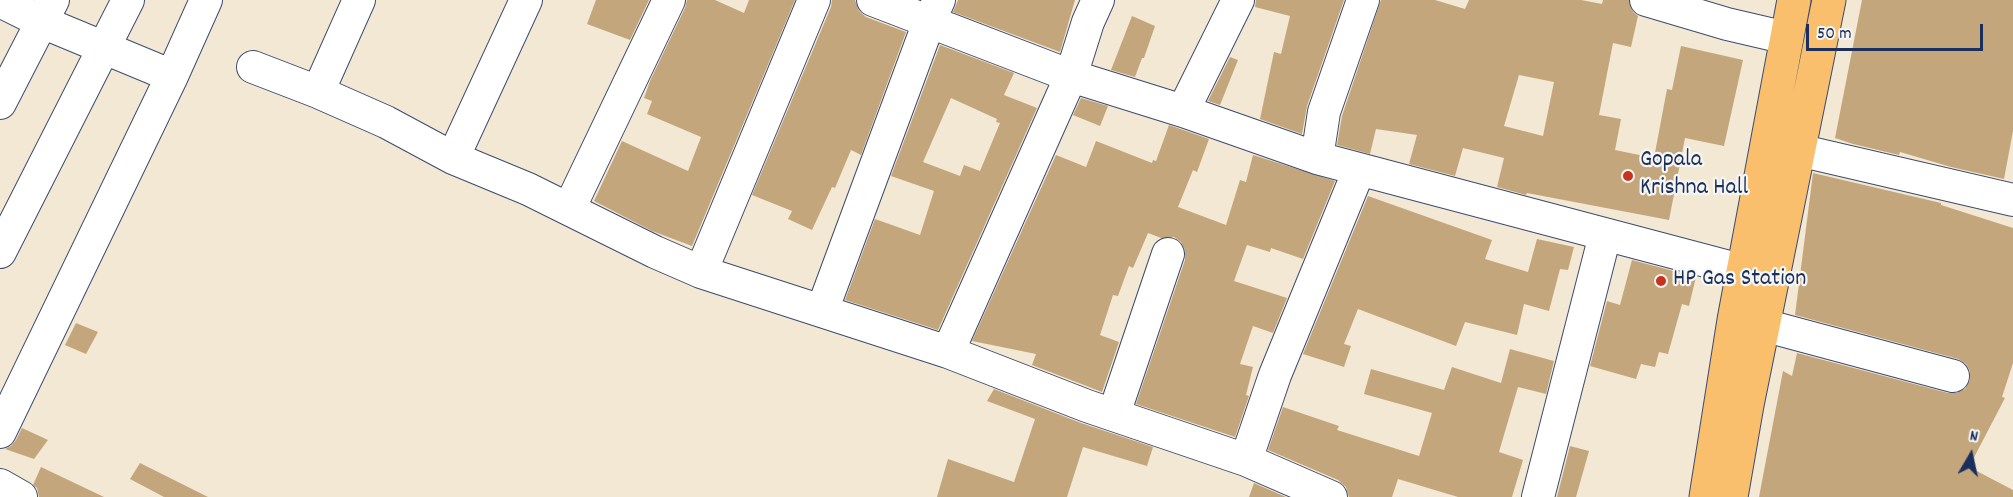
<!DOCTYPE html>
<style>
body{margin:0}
#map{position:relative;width:2013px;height:497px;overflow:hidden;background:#f3e8d4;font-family:Dekko,sans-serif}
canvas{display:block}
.north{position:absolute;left:1941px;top:425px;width:60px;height:60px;-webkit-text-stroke:4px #f6f6f2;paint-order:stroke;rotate:9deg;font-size:16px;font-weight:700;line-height:24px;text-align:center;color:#1b2f5e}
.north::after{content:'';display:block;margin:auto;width:21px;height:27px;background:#1b2f5e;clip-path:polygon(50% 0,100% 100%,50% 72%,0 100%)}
.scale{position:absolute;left:1806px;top:24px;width:177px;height:27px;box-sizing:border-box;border:3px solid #1b2f5e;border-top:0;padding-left:8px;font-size:18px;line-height:21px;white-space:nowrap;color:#1b2f5e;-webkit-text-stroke:4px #f6f6f2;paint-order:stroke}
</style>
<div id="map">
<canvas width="2013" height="497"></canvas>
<div class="north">N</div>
<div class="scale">50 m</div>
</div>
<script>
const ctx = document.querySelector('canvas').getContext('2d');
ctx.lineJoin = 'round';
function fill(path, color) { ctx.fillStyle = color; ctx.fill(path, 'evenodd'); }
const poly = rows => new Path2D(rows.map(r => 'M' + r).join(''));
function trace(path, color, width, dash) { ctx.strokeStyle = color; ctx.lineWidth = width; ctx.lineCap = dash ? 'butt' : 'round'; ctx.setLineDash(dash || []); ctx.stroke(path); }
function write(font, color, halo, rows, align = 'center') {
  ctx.font = font + ' Dekko,sans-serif'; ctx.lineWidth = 4.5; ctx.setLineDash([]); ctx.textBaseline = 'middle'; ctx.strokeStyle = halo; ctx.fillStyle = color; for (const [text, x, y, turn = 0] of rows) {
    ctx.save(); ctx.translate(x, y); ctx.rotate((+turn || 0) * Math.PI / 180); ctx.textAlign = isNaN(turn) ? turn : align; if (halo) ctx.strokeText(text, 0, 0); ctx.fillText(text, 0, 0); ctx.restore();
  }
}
fill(poly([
 [596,0,649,0,630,40,587,24],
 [687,0,715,0,744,13,749,0,795,0,692,246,652,231,594,201,622,141,688,171,701,137,647,114,652,101,644,98,650,81,685,8],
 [832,0,855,0,859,11,866,17,906,32,861,155,851,150,835,188,832,187,812,230,788,219,792,211,752,195,831,7],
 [958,0,1075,0,1060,52,953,12],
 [1256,0,1344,0,1307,106,1302,134,1260,119,1274,52,1281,54,1290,16,1255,7],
 [1381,0,1435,0,1465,9,1469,0,1581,0,1602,4,1603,0,1629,0,1633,12,1638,16,1631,47,1613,43,1599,115,1621,119,1615,150,1654,158,1667,89,1672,90,1681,46,1743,60,1724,146,1685,138,1669,220,1527,193,1526,195,1497,187,1504,158,1463,148,1455,176,1409,164,1417,135,1376,129,1370,154,1337,145,1342,116],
 [1519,75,1554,82,1543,136,1504,126],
 [1862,0,2013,0,2013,131,2004,179,1951,167,1900,152,1899,155,1853,144,1835,138],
 [1132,16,1155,26,1144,58,1142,58,1135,77,1111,70],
 [940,45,1014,73,1004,95,1037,108,938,330,845,300,875,219,920,235,934,191,891,176],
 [951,98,997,119,996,122,1000,123,980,171,964,165,960,176,923,162],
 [1230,57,1238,60,1220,105,1208,101],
 [1081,98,1108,106,1100,126,1073,115],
 [1169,125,1209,139,1197,172,1193,170,1178,207,1226,225,1240,180,1246,182,1253,155,1335,181,1303,259,1271,248,1270,252,1247,245,1234,281,1287,298,1273,333,1253,326,1240,364,1253,367,1246,395,1249,396,1235,437,1136,404,1185,260,1185,250,1181,242,1174,237,1161,238,1148,233,1133,268,1129,266,1118,296,1113,295,1100,335,1119,342,1102,392,1032,365,1036,354,972,341,1056,155,1086,167,1096,141,1152,163,1153,160,1156,161],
 [1813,173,1941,203,1941,205,2013,228,2013,363,2002,397,2005,398,1969,467,2013,490,2013,497,1759,497,1783,371,1792,376,1797,353,1948,393,1957,393,1965,389,1970,380,1970,371,1966,364,1958,359,1795,315],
 [1368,196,1492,240,1485,259,1528,272,1537,239,1574,247,1568,270,1560,269,1549,311,1524,304,1517,335,1465,322,1456,346,1358,309,1344,344,1351,346,1344,367,1303,354],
 [1632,260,1696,277,1689,306,1682,304,1668,354,1659,352,1655,367,1641,364,1636,379,1590,366,1607,301,1620,305],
 [76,323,98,332,86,354,65,345],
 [1510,349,1554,361,1546,394,1518,387,1499,452,1523,460,1512,497,1458,497,1398,479,1392,497,1349,497,1346,487,1338,480,1268,450,1283,407,1339,426,1337,430,1419,456,1432,413,1364,394,1371,369,1444,390,1452,367,1501,383],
 [994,389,1081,423,1153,447,1147,466,1083,447,1067,497,937,497,948,459,1014,482,1035,419,987,401],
 [22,428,48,440,34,459,5,449,11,446,16,440],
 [1570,446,1589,451,1576,497,1557,497],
 [140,463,208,497,164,497,130,479],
 [41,467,104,497,39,497,37,488,33,485],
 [1254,483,1286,497,1249,497]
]), '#c4a67c');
const minor = poly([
 [873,0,1071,76,1183,111,1317,158,1744,271],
 [1646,0,1727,24,1787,38],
 [0,1,42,22,172,76],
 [253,67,318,92,386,122,453,158,528,189,655,252,701,272,948,352,1087,406,1246,460,1331,497],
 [318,92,359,0],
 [0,103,53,0],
 [1183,111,1238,0],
 [1798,150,2013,200],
 [453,158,526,0],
 [1317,158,1324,112,1363,0],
 [569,209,669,0],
 [0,252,128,0],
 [701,272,814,0],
 [822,311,929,22,939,0],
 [1738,320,1763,325,1953,376],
 [948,352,1071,76,1088,22,1098,0],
 [1114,414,1168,254],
 [0,432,172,76,206,0],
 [1246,460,1275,375,1359,170],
 [0,485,21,497],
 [1538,497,1605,235]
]);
const major = poly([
 [1706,497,1734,320,1794,0],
 [1731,497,1747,405,1829,0]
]);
trace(minor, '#3b4b70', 34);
trace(major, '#3b4b70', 35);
trace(minor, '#fff', 32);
trace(major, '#f9bf6c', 33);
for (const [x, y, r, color] of [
 [1628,176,6,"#c8321e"],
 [1661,281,6,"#c8321e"]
]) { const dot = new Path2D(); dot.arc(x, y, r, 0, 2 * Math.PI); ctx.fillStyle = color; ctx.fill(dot); trace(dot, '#f6f6f2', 2); }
write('24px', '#1b2f5e', '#f6f6f2', [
 ["Gopala",1640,162],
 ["Krishna Hall",1640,190],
 ["HP Gas Station",1673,281]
], 'left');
</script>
